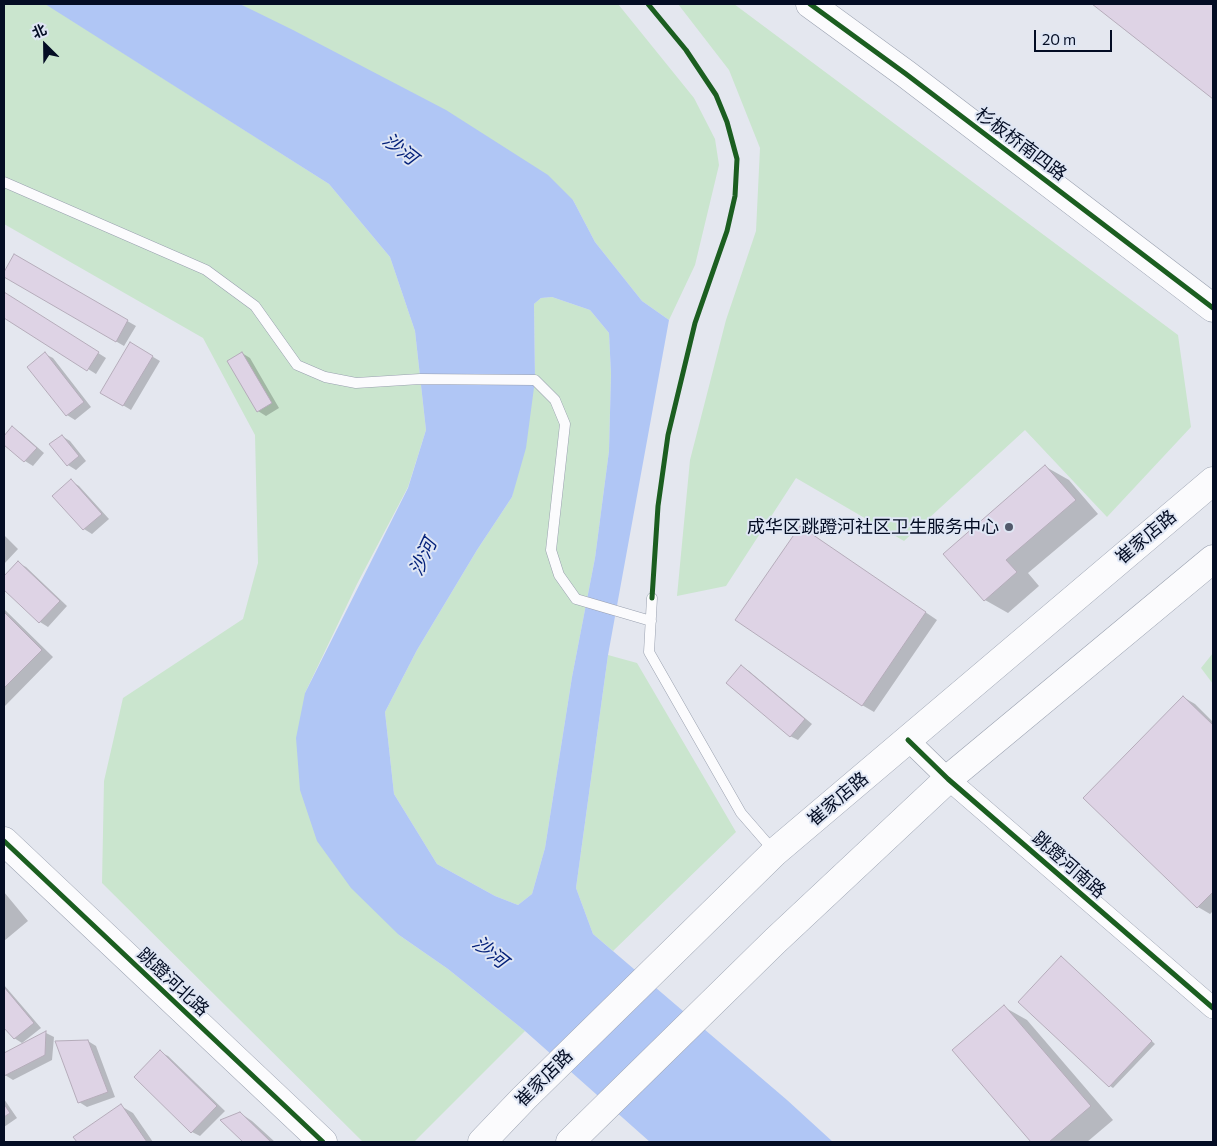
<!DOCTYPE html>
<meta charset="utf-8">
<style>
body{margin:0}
#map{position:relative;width:1217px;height:1146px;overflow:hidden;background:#e4e7ef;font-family:Commissioner,"Noto Sans SC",sans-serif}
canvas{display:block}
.frame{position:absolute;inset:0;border:5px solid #040d24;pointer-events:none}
.north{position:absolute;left:20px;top:20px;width:50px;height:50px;-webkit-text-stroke:4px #dfe6f4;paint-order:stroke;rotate:337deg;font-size:14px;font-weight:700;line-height:20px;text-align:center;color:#040d24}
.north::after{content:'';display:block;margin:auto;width:18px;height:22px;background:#040d24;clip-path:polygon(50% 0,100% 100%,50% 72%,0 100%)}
.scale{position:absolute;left:1034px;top:30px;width:78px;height:22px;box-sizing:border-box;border:2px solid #040d24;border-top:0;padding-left:6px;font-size:15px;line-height:18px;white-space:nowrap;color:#040d24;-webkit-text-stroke:4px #dfe6f4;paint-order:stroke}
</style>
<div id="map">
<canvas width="1217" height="1146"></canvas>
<div class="frame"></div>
<div class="north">北</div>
<div class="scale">20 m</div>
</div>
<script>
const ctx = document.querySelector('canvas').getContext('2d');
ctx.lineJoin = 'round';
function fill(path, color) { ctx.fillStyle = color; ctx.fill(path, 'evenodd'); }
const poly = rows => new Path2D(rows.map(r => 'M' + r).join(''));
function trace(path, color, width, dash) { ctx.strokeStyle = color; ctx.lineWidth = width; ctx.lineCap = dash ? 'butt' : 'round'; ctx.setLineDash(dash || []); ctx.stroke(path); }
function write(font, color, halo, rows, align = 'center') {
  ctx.font = font + ' Commissioner,"Noto Sans SC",sans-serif'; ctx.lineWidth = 4; ctx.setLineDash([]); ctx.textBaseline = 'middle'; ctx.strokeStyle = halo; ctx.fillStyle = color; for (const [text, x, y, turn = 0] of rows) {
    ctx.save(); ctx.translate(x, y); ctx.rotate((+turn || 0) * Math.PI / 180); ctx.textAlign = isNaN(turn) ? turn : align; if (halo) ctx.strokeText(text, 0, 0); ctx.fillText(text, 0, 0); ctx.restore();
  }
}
fill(poly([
 [4,4,48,5,329,184,390,257,415,331,426,430,408,487,357,584,305,693,399,935,448,969,525,1031,414,1142,363,1142,102,883,104,781,123,698,243,619,258,563,255,435,203,338,4,224],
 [240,4,618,4,694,98,715,139,719,165,695,265,669,320,642,301,595,242,573,200],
 [678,4,734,4,1178,335,1191,427,1107,517,1025,430,904,541,796,478,726,586,677,596,690,460,726,320,756,231,760,148,729,70],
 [552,297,590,310,609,333,611,373,609,451,595,558,572,677,545,848,532,894,518,905,495,896,437,864,394,794,385,712,417,650,477,550,512,497,535,380,534,304,541,298],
 [1213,653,1213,684,1201,668],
 [608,655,637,663,736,832,613,951,593,934,576,888]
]), '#cae5ce');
fill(poly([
 [45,4,240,4,293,30,446,110,548,175,573,200,595,242,642,301,669,320,608,655,576,888,593,934,787,1100,833,1142,650,1142,525,1031,448,969,399,935,351,888,317,841,300,790,296,738,305,693,408,488,426,430,415,331,390,257,329,184],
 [552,297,590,310,609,333,611,374,609,451,595,558,572,677,545,848,532,894,518,905,495,896,437,864,394,794,385,712,417,650,477,550,512,497,526,448,535,380,534,304,541,298]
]), '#b0c6f5');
fill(poly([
 [1094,4,1213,4,1213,97],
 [14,256,136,326,124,346,4,276],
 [4,293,106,358,96,374,4,316],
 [131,344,160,361,131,410,101,392],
 [242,353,250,358,279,408,266,416,258,411],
 [45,354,53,358,91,407,75,420,67,415],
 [13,428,21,433,44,453,33,466,25,461,4,443,4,438],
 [62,436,70,441,86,461,76,470,68,465],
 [1046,467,1069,480,1098,514,1028,573,1039,586,1008,613,985,600],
 [71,481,79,486,109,519,92,534,84,529,54,496],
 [4,535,18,549,4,564],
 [812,535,937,620,874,712,862,705],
 [18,563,26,567,67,606,48,627,40,622,4,588,4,578],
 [4,609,53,657,4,707],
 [741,667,749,671,812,724,798,740,790,736],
 [1183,697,1195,704,1213,722,1213,911,1210,914,1198,907,1085,797],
 [4,892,28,921,4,941],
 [1065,960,1155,1044,1113,1088,1110,1086],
 [4,985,41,1028,22,1043,14,1038,4,1026],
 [1004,1007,1027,1020,1113,1120,1087,1142,1033,1142,953,1050],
 [46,1033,54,1037,52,1060,13,1080,5,1075,4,1054],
 [88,1041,96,1046,115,1097,87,1107,79,1102],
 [160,1052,168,1056,225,1111,200,1136,192,1132],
 [4,1099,17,1118,4,1127],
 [121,1106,133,1113,153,1142,78,1142,74,1137],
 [240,1113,252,1121,275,1142,244,1142,222,1121]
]), '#0003');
const building = poly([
 [1092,4,1213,4,1213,99,1092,4],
 [14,254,128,320,116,342,4,277,4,272,14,254],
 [4,292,99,352,87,371,4,318,4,292],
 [130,342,153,356,123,406,100,393,130,342],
 [45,352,84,402,66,416,27,367,45,352],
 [242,352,272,403,257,412,227,361,242,352],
 [12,426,37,448,24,462,4,445,4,436,12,426],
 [62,435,79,456,67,466,49,444,62,435],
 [1045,465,1076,500,1006,560,1017,572,984,601,943,554,1045,465],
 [71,479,102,514,83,530,52,496,71,479],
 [800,526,926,612,862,706,735,620,800,526],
 [18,561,60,601,39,623,4,590,4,576,18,561],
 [4,612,42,650,4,688,4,612],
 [741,665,805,719,790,737,726,683,741,665],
 [1183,696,1213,725,1213,892,1197,908,1083,798,1183,696],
 [1061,956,1152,1041,1109,1087,1018,1002,1061,956],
 [4,987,34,1023,14,1039,4,1028,4,987],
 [1004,1005,1091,1106,1049,1142,1031,1142,952,1050,1004,1005],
 [46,1031,45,1055,4,1076,4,1053,46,1031],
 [88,1040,108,1092,78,1103,55,1041,88,1040],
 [160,1050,217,1106,191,1133,134,1077,160,1050],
 [4,1104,10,1113,4,1117,4,1104],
 [121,1104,147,1142,77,1142,73,1137,121,1104],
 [240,1112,271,1142,243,1142,220,1120,240,1112]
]);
fill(building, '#ded3e5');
trace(building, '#b5acba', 1);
const lane = poly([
 [4,182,206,270,255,306,297,365,325,377,356,383,420,379,535,380,555,400,565,424,551,550,559,575,576,599,651,621],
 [652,598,649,652,741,813,774,851]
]);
const street = poly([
 [908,740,948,779,1213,1008]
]);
const secondary = poly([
 [810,4,906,74,1213,308],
 [4,841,323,1142],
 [482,1142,524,1098,775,852,1213,481],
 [570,1142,775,941,948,779,1213,559]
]);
trace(lane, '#99a0af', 11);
trace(street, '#99a0af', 22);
trace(secondary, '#99a0af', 29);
trace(lane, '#fbfbfd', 10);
trace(street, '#fbfbfd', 21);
trace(secondary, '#fbfbfd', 28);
trace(poly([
 [648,4,686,50,716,95,727,122,737,159,735,196,727,231,695,323,668,435,658,506,652,598],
 [810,4,906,74,1213,308],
 [908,740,948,779,1213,1008],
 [4,841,323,1142]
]), '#1b5e20', 5);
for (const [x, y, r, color] of [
 [1009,527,5,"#52596b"]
]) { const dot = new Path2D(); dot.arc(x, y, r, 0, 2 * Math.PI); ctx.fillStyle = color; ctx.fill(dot); trace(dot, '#dfe6f4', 2); }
write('18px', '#040d24', '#dfe6f4', [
 ["杉板桥南四路",1021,144,37],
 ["崔家店路",1146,537,-40],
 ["崔家店路",838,799,-40],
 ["跳蹬河南路",1069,865,41],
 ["跳蹬河北路",173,982,43],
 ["崔家店路",544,1078,-45]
]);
write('18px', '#040d24', '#dfe6f4', [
 ["成华区跳蹬河社区卫生服务中心",999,527]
], 'right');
write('italic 19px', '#04217a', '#dfe6f4', [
 ["沙河",400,149,38],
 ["沙河",423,557,-65],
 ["沙河",490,952,39]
]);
</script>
